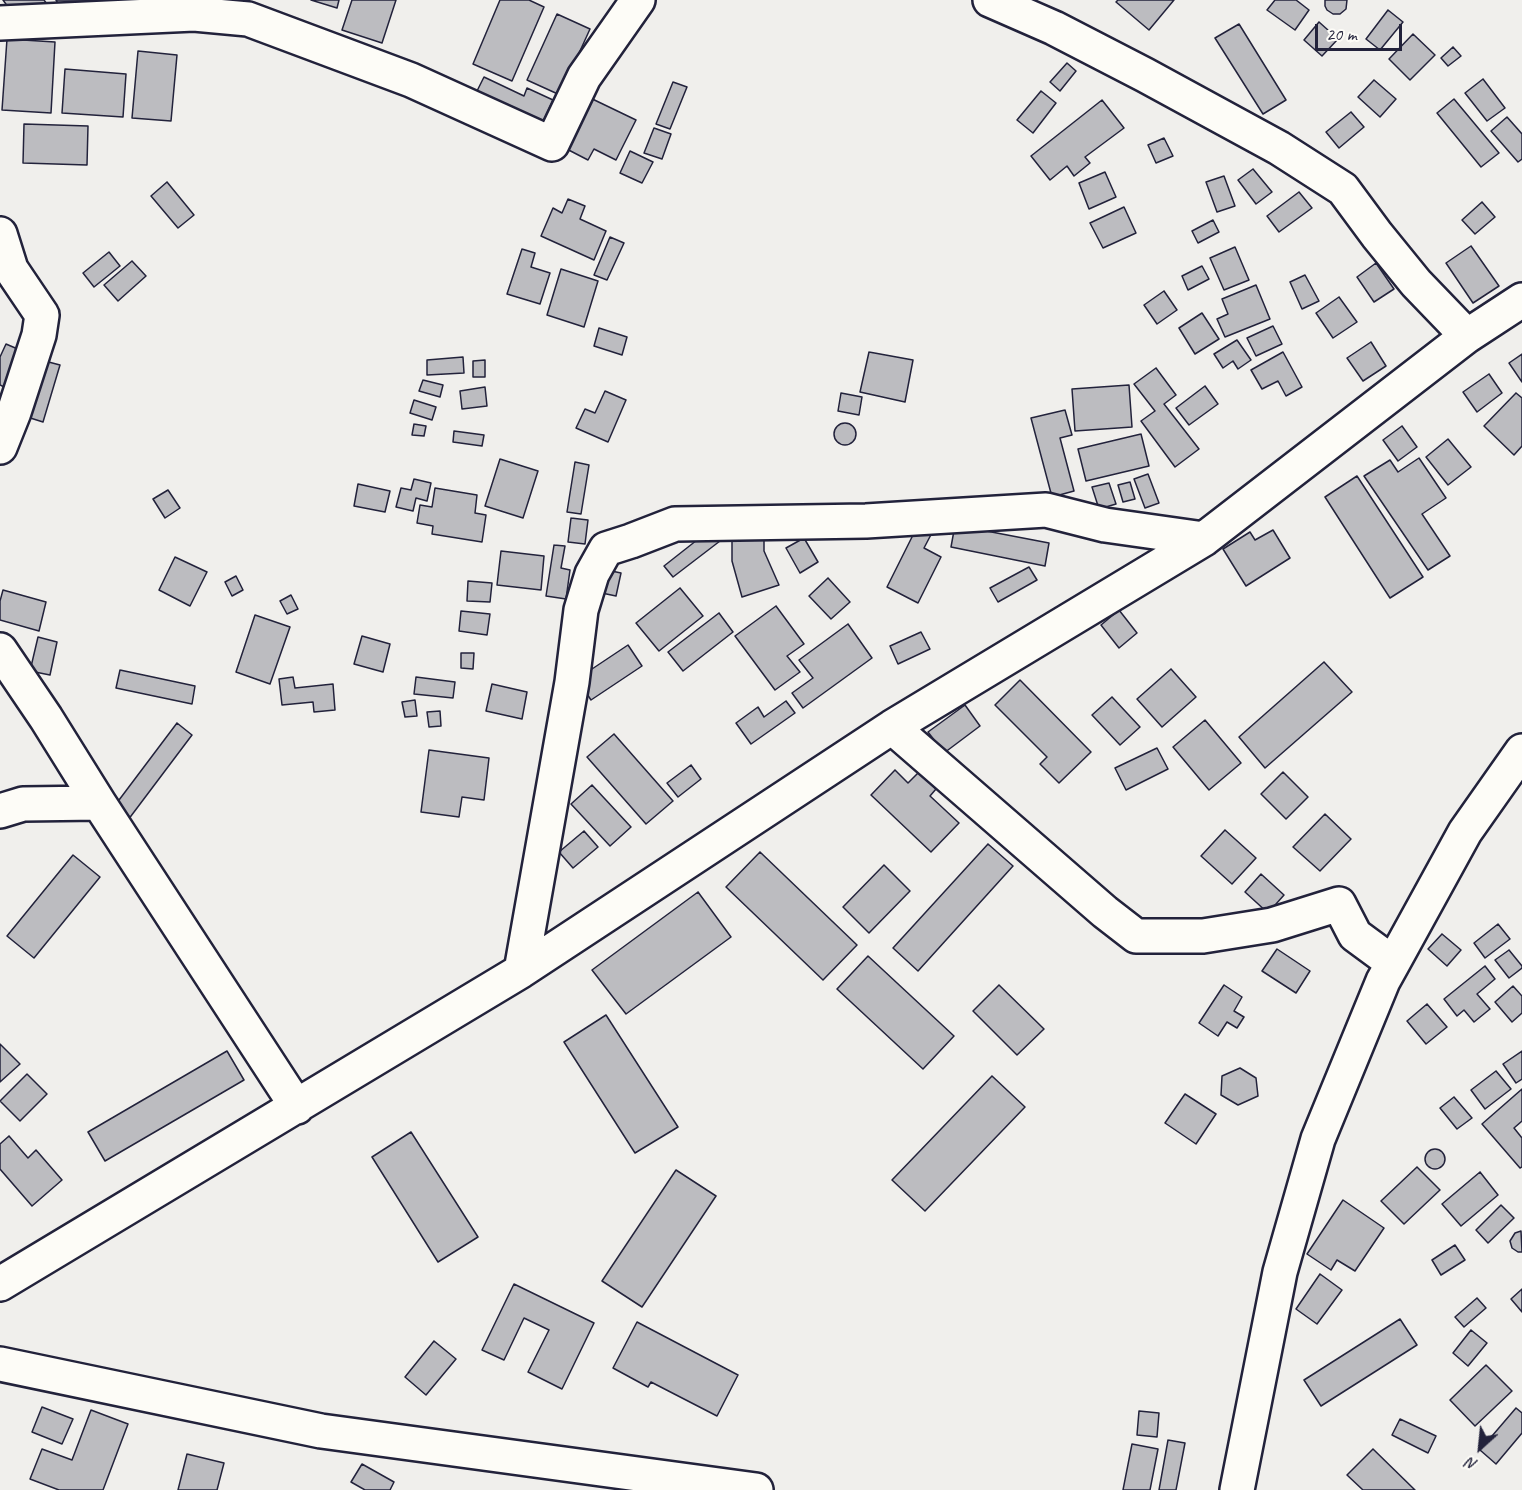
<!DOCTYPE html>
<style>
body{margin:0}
#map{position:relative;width:1522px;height:1490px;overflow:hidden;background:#f0efec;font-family:Caveat,sans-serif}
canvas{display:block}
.north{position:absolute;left:1450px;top:1418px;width:60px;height:60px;-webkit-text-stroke:4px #fdfcf7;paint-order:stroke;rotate:207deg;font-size:16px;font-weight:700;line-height:24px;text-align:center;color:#22223b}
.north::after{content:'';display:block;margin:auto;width:21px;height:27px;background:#22223b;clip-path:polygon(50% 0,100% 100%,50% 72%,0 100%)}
.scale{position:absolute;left:1315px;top:24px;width:87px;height:27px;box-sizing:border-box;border:3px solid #22223b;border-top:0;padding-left:8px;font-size:18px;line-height:21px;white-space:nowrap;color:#22223b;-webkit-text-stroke:4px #fdfcf7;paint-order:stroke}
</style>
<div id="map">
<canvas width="1522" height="1490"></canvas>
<div class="north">N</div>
<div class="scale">20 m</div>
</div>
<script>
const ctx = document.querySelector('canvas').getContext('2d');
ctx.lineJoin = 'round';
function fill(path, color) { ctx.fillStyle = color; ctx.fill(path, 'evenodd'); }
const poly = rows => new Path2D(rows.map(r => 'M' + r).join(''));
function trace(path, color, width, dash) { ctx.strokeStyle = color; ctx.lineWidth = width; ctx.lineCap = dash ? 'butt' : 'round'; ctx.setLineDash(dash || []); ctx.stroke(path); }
const building = poly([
 [3,0,44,0,47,4,11,11,3,0],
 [56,0,112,0,109,4,59,5,56,0],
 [311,0,339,0,337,8,311,0],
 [352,0,396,0,382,43,342,30,352,0],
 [500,0,529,0,544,7,512,81,473,64,500,0],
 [1118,0,1174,0,1149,30,1116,2,1118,0],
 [1275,0,1296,0,1309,10,1295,30,1267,10,1275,0],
 [1325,0,1347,0,1346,9,1340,14,1333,14,1327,10,1325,6,1325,0],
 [1388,10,1403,22,1380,50,1366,39,1388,10],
 [557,14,590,29,560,95,527,80,557,14],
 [1319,22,1338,39,1322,56,1304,40,1319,22],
 [1239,24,1286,100,1263,114,1215,38,1239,24],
 [1413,34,1435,55,1410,80,1389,59,1413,34],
 [7,39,55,42,51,113,2,110,7,39],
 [1453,47,1461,56,1448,66,1441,58,1453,47],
 [138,51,177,55,171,121,132,118,138,51],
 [1067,63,1076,71,1060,91,1050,82,1067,63],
 [65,69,126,74,123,117,62,113,65,69],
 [484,77,524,96,527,88,553,100,541,126,475,95,484,77],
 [1483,79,1505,108,1487,121,1465,93,1483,79],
 [1374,80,1396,99,1380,117,1358,97,1374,80],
 [673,82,687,87,670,129,656,124,673,82],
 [1041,91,1056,103,1033,133,1017,120,1041,91],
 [582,94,636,120,616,160,594,149,588,160,557,144,582,94],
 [1454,99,1499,153,1481,167,1437,113,1454,99],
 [1102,100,1124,128,1085,157,1090,163,1074,176,1067,166,1050,180,1031,156,1102,100],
 [1351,112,1364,127,1339,148,1326,132,1351,112],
 [1507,117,1522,134,1522,159,1518,162,1491,131,1507,117],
 [24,124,88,126,87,165,23,163,24,124],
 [654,128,671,134,662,159,644,153,654,128],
 [1164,138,1173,156,1156,163,1148,145,1164,138],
 [630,151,653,162,642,183,620,173,630,151],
 [1253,169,1272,192,1256,204,1238,180,1253,169],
 [1105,172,1116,197,1089,209,1079,183,1105,172],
 [1224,176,1235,206,1217,212,1206,182,1224,176],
 [167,182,194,215,178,228,151,196,167,182],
 [1299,192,1312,208,1279,232,1267,216,1299,192],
 [568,199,585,206,580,219,606,231,594,260,541,236,553,208,562,213,568,199],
 [1482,202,1495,217,1475,234,1462,220,1482,202],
 [1124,207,1136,233,1103,248,1090,223,1124,207],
 [1213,220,1219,232,1198,243,1192,231,1213,220],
 [610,237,624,243,607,280,594,275,610,237],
 [1471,246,1499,286,1473,303,1446,263,1471,246],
 [1235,247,1249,280,1224,290,1210,258,1235,247],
 [522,249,535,253,531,267,550,273,540,304,507,294,522,249],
 [109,252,120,266,94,287,83,273,109,252],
 [132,261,146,276,118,301,104,285,132,261],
 [1376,263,1394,289,1374,302,1357,277,1376,263],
 [1202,266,1209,279,1188,290,1182,276,1202,266],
 [561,269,598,281,584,327,547,315,561,269],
 [1305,275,1319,301,1302,309,1290,282,1305,275],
 [1256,285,1270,319,1225,337,1217,319,1228,314,1222,299,1256,285],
 [1164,291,1177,310,1157,324,1144,305,1164,291],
 [1339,297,1357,322,1333,338,1316,313,1339,297],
 [1202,313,1219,339,1195,354,1179,328,1202,313],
 [1273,326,1282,344,1256,356,1247,338,1273,326],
 [599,328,627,337,622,355,594,346,599,328],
 [1237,340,1251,360,1238,369,1233,361,1223,368,1214,354,1237,340],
 [1371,342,1386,366,1363,381,1347,358,1371,342],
 [6,344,20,350,4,387,0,385,0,357,6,344],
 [869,352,913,360,905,402,860,392,869,352],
 [1283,352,1302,387,1286,396,1278,381,1262,389,1251,370,1283,352],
 [1522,354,1522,382,1509,363,1522,354],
 [463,357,464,373,427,375,427,360,463,357],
 [41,360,60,365,43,422,24,416,41,360],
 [485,360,485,377,473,377,473,361,485,360],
 [1156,368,1176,395,1164,404,1199,449,1175,467,1141,421,1155,411,1134,384,1156,368],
 [1489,374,1502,393,1477,412,1463,392,1489,374],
 [423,380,443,385,440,397,419,391,423,380],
 [1129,385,1132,427,1075,431,1072,389,1129,385],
 [1205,386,1218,404,1189,425,1176,408,1205,386],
 [485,387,487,406,462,409,460,391,485,387],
 [605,391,626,400,608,442,576,428,585,409,595,413,605,391],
 [841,393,862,397,859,415,838,411,841,393],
 [1516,393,1522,398,1522,446,1514,455,1484,426,1516,393],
 [414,400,436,407,432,420,410,413,414,400],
 [1065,410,1072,435,1060,438,1074,491,1052,497,1031,418,1065,410],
 '834 434a11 11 0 1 1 22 0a11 11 0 1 1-22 0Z',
 [414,424,426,426,424,436,412,435,414,424],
 [1402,426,1417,447,1398,461,1383,440,1402,426],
 [454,431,484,435,482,446,453,442,454,431],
 [1141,434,1149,466,1086,481,1078,449,1141,434],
 [1448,439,1471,467,1448,485,1426,457,1448,439],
 [1419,458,1446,498,1422,514,1450,556,1428,570,1364,476,1390,460,1398,472,1419,458],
 [500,459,538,471,523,518,485,506,500,459],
 [575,462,589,465,581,514,567,512,575,462],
 [1148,474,1159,503,1145,508,1134,479,1148,474],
 [1357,476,1423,577,1390,598,1325,497,1357,476],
 [414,479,431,483,427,501,416,498,413,511,396,507,401,488,411,490,414,479],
 [1130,482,1135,499,1123,502,1118,485,1130,482],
 [1109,483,1116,504,1099,509,1092,487,1109,483],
 [358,484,390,491,385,512,354,506,358,484],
 [435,488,477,495,475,513,486,515,482,542,432,534,433,526,417,523,420,505,432,507,435,488],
 [168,490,180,508,165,518,153,499,168,490],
 [571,518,588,520,585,544,568,542,571,518],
 [920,521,935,527,924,548,941,557,918,603,887,587,920,521],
 [955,525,1049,543,1045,566,951,547,955,525],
 [711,529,720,541,673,577,664,566,711,529],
 [1273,530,1290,558,1246,586,1223,549,1250,532,1255,540,1273,530],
 [732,538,764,538,764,551,779,585,742,597,732,561,732,538],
 [804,538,818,562,800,573,786,548,804,538],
 [554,545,565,546,561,568,570,570,566,599,546,596,554,545],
 [501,551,544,556,541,590,497,585,501,551],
 [175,557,207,572,190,606,159,590,175,557],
 [1029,567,1037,580,998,602,990,588,1029,567],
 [602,569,621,573,616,596,597,592,602,569],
 [236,576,243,590,232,596,225,582,236,576],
 [828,578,850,602,831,619,809,596,828,578],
 [468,581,492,583,490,602,467,601,468,581],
 [680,588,703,616,659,651,636,623,680,588],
 [3,590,46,602,39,631,0,620,0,601,3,590],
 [291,595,298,609,287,614,280,601,291,595],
 [776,606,804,644,787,656,800,672,775,690,735,636,776,606],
 [1119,610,1137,633,1119,648,1101,625,1119,610],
 [461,611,490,614,487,635,459,631,461,611],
 [719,613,733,632,683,671,668,652,719,613],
 [255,615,290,627,270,684,236,672,255,615],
 [848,624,872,658,803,708,792,693,813,678,799,660,848,624],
 [921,632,930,649,898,664,890,646,921,632],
 [362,636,390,644,383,672,354,664,362,636],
 [38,637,57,642,50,675,30,671,38,637],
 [628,645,642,666,591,700,577,679,628,645],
 [461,653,474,653,473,669,461,668,461,653],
 [1324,662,1352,692,1265,768,1239,737,1324,662],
 [1171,669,1196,697,1162,727,1137,699,1171,669],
 [120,670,195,686,192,704,116,688,120,670],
 [293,677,295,688,333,684,335,710,314,712,313,702,282,705,279,679,293,677],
 [416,677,455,682,453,698,414,694,416,677],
 [1020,680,1091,752,1059,783,1040,764,1047,757,995,705,1020,680],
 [492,684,527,692,522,719,486,711,492,684],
 [1112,697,1140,727,1120,745,1092,715,1112,697],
 [415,700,417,716,405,717,402,702,415,700],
 [786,701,795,713,751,744,736,723,758,707,764,717,786,701],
 [965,705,980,726,944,753,928,732,965,705],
 [440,711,441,726,429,727,427,712,440,711],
 [1205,720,1241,763,1209,790,1173,747,1205,720],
 [177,723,192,735,128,820,113,808,177,723],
 [614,734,673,801,646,824,587,757,614,734],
 [1157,748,1168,769,1126,790,1115,768,1157,748],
 [429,750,489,758,484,800,462,797,459,817,421,812,429,750],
 [691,765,701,779,678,797,667,783,691,765],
 [895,770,908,783,919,772,936,789,930,796,959,823,931,852,871,795,895,770],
 [1283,772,1308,797,1286,819,1261,794,1283,772],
 [592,785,631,827,610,846,571,804,592,785],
 [1325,814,1351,839,1320,871,1293,847,1325,814],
 [1225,830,1256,858,1232,884,1201,856,1225,830],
 [584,831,598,847,573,868,559,852,584,831],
 [988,844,1013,866,918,971,893,948,988,844],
 [760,852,857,945,823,980,726,887,760,852],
 [73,855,100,877,34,958,7,936,73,855],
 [884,865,910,891,869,933,843,907,884,865],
 [1261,874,1284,895,1268,913,1245,892,1261,874],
 [698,892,731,937,626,1014,592,970,698,892],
 [1498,924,1510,939,1485,958,1474,943,1498,924],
 [1442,934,1461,950,1447,966,1428,949,1442,934],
 [1277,949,1310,971,1296,993,1262,971,1277,949],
 [1509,950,1522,966,1522,968,1509,978,1495,960,1509,950],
 [868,956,954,1036,923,1069,837,989,868,956],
 [1485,966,1495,979,1477,994,1490,1009,1474,1022,1464,1010,1457,1016,1444,999,1485,966],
 [999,985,1044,1029,1017,1055,973,1011,999,985],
 [1224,985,1242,997,1234,1011,1244,1017,1237,1028,1227,1022,1218,1036,1199,1023,1224,985],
 [1513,986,1522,996,1522,1013,1512,1022,1495,1002,1513,986],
 [1427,1004,1447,1027,1426,1044,1407,1021,1427,1004],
 [606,1015,678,1127,635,1153,564,1042,606,1015],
 [0,1044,20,1064,0,1082,0,1044],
 [227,1051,244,1080,105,1161,88,1132,227,1051],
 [1522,1051,1522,1079,1516,1083,1503,1064,1522,1051],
 [1240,1068,1256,1078,1258,1096,1238,1105,1221,1095,1222,1076,1240,1068],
 [1496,1071,1511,1089,1485,1109,1471,1090,1496,1071],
 [27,1074,47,1094,20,1121,0,1101,27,1074],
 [992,1076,1025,1107,925,1211,892,1180,992,1076],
 [1522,1089,1522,1121,1514,1128,1522,1138,1522,1167,1520,1168,1482,1124,1522,1089],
 [1185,1094,1216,1114,1196,1144,1165,1123,1185,1094],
 [1454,1097,1472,1118,1457,1129,1440,1108,1454,1097],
 [411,1132,478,1237,438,1262,372,1157,411,1132],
 [9,1136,28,1158,36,1150,62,1180,32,1206,0,1169,0,1144,9,1136],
 '1425 1159a10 10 0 1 1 20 0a10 10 0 1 1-20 0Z',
 [1417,1167,1440,1190,1404,1224,1381,1201,1417,1167],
 [676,1170,716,1196,642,1307,602,1281,676,1170],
 [1480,1172,1498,1195,1461,1226,1442,1204,1480,1172],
 [1343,1200,1384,1228,1355,1271,1337,1260,1331,1270,1307,1254,1343,1200],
 [1501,1205,1514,1218,1488,1243,1476,1230,1501,1205],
 [1521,1231,1522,1252,1518,1252,1512,1248,1510,1241,1515,1233,1521,1231],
 [1455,1245,1465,1260,1441,1275,1432,1260,1455,1245],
 [1320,1274,1342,1290,1317,1324,1296,1309,1320,1274],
 [514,1284,594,1323,562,1389,528,1372,549,1330,524,1318,504,1360,482,1350,514,1284],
 [1522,1289,1522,1312,1511,1299,1522,1289],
 [1477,1298,1486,1308,1464,1327,1455,1317,1477,1298],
 [1400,1319,1417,1345,1321,1406,1304,1380,1400,1319],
 [637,1322,738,1375,717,1416,651,1382,648,1387,613,1368,637,1322],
 [1471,1330,1487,1343,1468,1366,1453,1353,1471,1330],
 [434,1341,456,1359,426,1395,405,1377,434,1341],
 [1486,1365,1512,1391,1475,1426,1450,1400,1486,1365],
 [42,1407,73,1419,62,1444,32,1432,42,1407],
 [1516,1408,1522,1413,1522,1433,1496,1464,1480,1450,1516,1408],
 [91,1410,128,1424,103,1490,59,1490,30,1479,42,1449,72,1460,91,1410],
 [1139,1411,1159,1413,1157,1437,1137,1435,1139,1411],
 [1400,1419,1436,1436,1428,1453,1392,1435,1400,1419],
 [1168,1440,1185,1443,1176,1490,1159,1490,1168,1440],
 [1132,1444,1158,1449,1150,1490,1123,1490,1132,1444],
 [1373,1449,1415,1490,1363,1490,1347,1475,1373,1449],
 [187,1454,224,1463,217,1490,178,1490,187,1454],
 [362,1464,394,1482,390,1490,365,1490,351,1482,362,1464]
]);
fill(building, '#bcbcc0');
trace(building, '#22223b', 1.5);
const minor = poly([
 [990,0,1054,28,1145,75,1279,148,1343,189,1377,235,1416,283,1467,336],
 [0,23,194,14,248,19,411,80,552,144,584,77,638,0],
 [0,234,11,269,42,315,39,335,14,412,0,447],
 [0,650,46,718,99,803,297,1107],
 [892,727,1105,912,1136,936,1203,936,1272,925,1339,904,1355,935,1393,963],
 [0,811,23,804,99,803],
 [521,971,572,682,581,610,592,574,606,549,631,541,675,524,866,521,1046,510,1105,525,1204,539],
 [0,1284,521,971,892,727,1204,539,1467,336,1522,300],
 [0,1364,321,1431,756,1490],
 [1237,1490,1280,1272,1318,1139,1383,981,1393,963,1465,832,1522,751]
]);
trace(minor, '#22223b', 38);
trace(minor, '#fdfcf7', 33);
</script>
